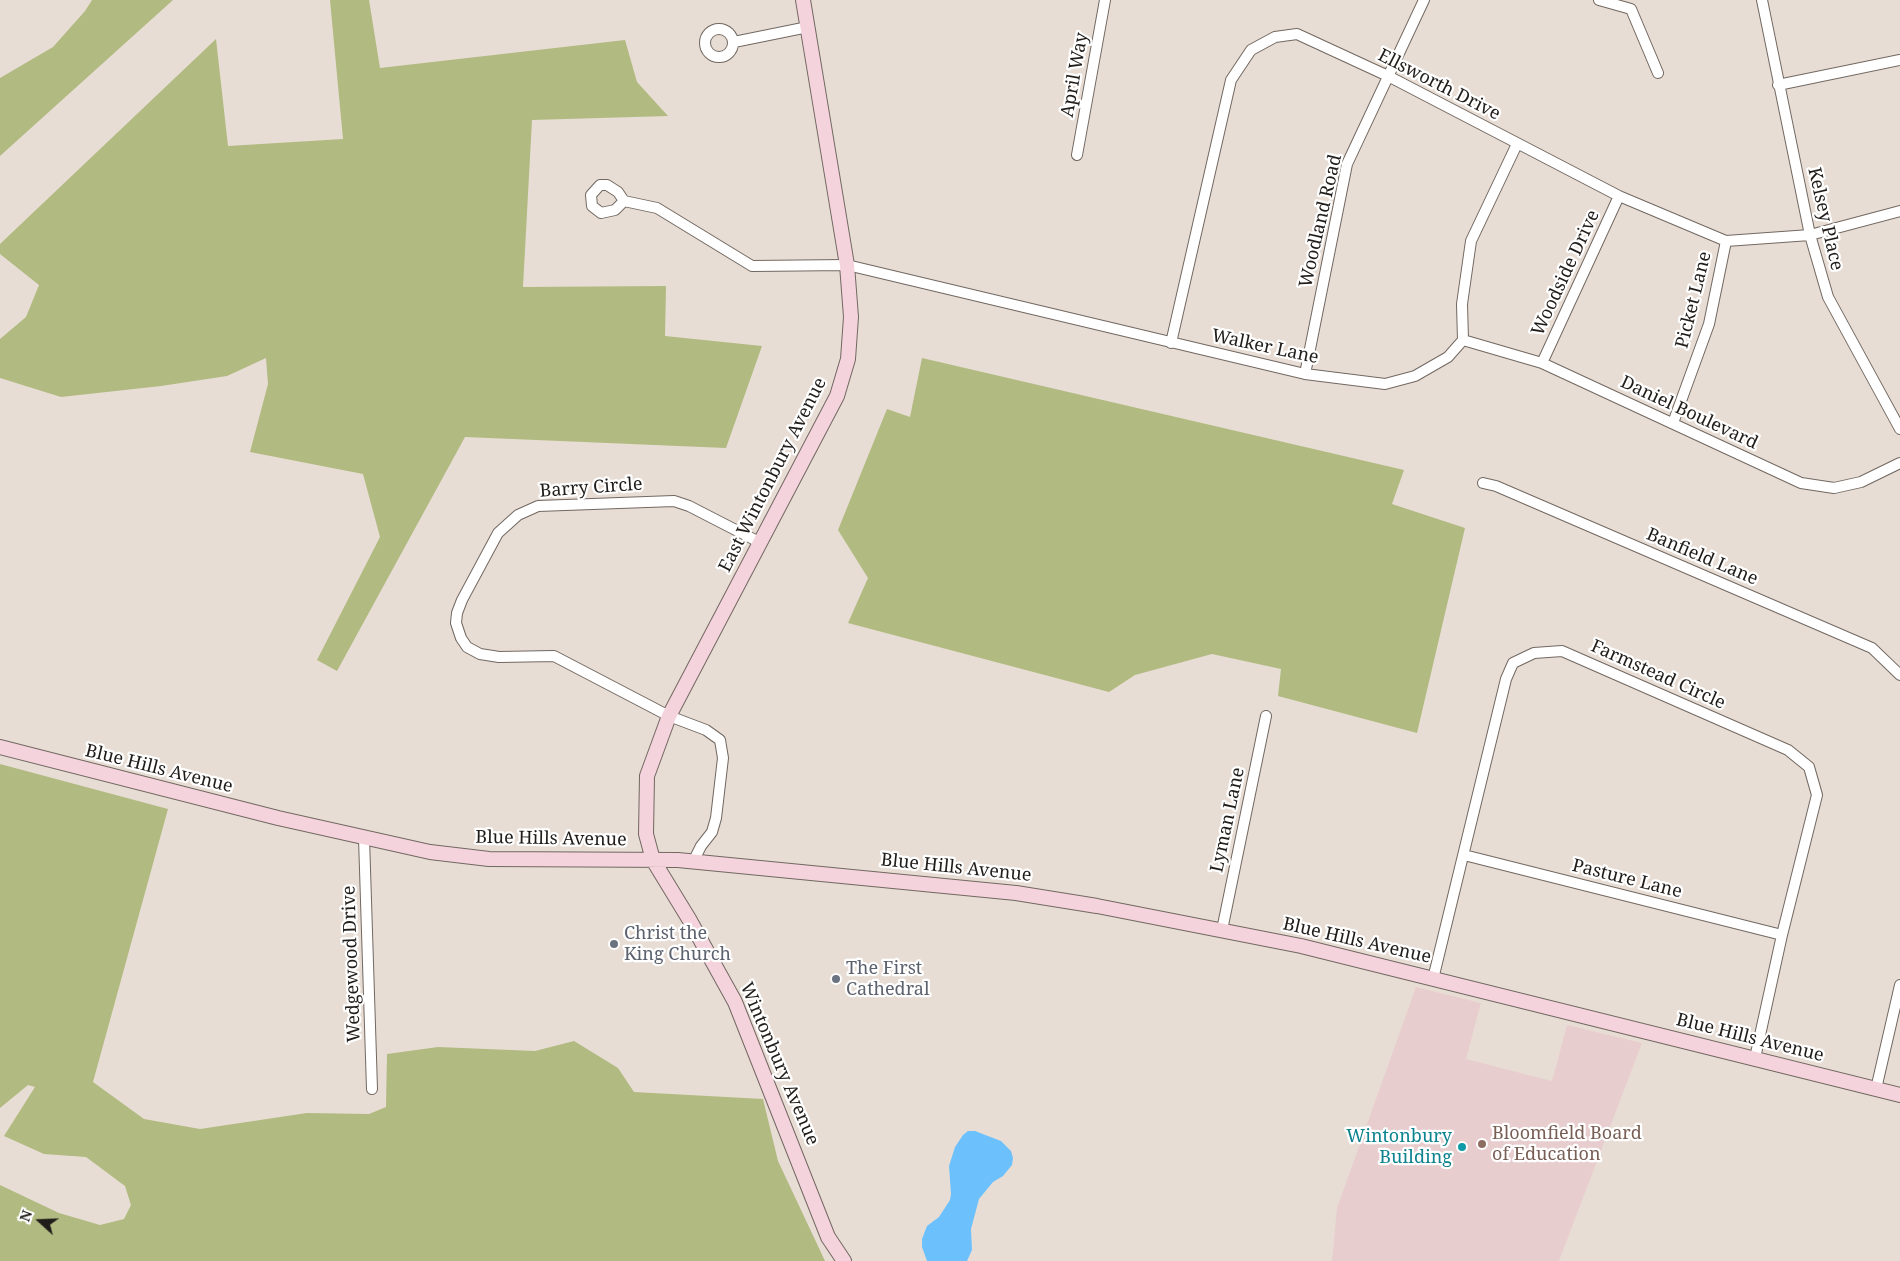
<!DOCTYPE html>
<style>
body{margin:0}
#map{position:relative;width:1900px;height:1261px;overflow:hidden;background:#e8ddd4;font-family:"Noto Serif",serif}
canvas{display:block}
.north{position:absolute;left:15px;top:1196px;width:50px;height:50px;-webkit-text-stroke:4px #fff;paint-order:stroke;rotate:290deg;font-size:14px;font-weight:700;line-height:20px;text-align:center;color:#201c19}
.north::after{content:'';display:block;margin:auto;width:18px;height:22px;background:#201c19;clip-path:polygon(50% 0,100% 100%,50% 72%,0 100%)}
</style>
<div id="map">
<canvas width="1900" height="1261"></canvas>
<div class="north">N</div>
</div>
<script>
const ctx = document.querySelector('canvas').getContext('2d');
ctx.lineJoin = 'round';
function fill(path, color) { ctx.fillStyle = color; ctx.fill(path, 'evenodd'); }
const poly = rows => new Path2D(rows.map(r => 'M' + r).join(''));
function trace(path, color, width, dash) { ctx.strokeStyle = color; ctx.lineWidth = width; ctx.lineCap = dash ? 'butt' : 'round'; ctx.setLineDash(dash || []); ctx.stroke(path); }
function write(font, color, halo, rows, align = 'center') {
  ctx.font = font + ' "Noto Serif",serif'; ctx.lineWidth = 4.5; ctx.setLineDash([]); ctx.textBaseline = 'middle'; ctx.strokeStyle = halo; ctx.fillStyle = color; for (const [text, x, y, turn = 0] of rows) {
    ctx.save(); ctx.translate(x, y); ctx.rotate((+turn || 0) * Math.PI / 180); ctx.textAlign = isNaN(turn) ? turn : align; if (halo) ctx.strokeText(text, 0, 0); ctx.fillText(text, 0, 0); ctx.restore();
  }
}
fill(poly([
 [1416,987,1481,1003,1466,1059,1552,1081,1567,1025,1642,1043,1559,1261,1332,1261,1337,1208]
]), '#e8cdcf');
fill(poly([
 [92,0,173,0,0,156,0,78,53,47,85,11],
 [330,0,369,0,380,68,625,40,637,82,668,116,532,120,523,287,666,286,665,336,762,346,726,448,465,437,337,671,317,660,380,537,363,474,250,452,268,384,266,358,227,376,161,386,61,397,0,378,0,339,26,317,39,285,0,254,0,244,216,39,228,146,343,139],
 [922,358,1404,470,1392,504,1465,528,1417,733,1278,696,1281,669,1212,654,1135,675,1109,692,848,623,868,578,838,530,887,409,910,417],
 [0,764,168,809,93,1082,144,1119,200,1129,307,1113,369,1114,386,1107,387,1054,438,1047,535,1051,574,1041,618,1068,634,1092,763,1099,778,1161,825,1261,0,1261,0,1185,59,1213,100,1225,124,1219,131,1205,125,1186,86,1157,44,1154,4,1136,35,1087,28,1085,0,1108]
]), '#b1ba80');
fill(poly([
 [975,1131,1001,1141,1011,1151,1013,1158,1012,1165,1003,1176,993,1182,979,1199,971,1229,972,1250,967,1261,927,1261,922,1247,922,1239,927,1226,939,1217,950,1200,951,1194,949,1166,955,1147,963,1135,968,1131]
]), '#6cc1fc');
const minor = poly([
 [1599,0,1631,9,1658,73],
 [1762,0,1810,235,1828,297,1900,429],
 '705 43a14 14 0 1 1 28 0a14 14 0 1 1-28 0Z',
 [734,42,808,27],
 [1778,85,1900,60],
 [1077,155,1105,0],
 [624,201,615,210,601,213,592,206,591,195,600,185,607,185,618,192,624,201,657,208,752,266,847,265,1305,374,1385,384,1415,376,1448,357,1463,340,1462,304,1471,241,1517,144],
 [1463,340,1542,363,1801,483,1834,488,1861,482,1900,463],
 [1171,343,1231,80,1251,50,1275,37,1297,34,1388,76,1619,196,1726,241,1810,235,1900,211],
 [1542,363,1619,196],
 [1305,374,1347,164,1424,0],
 [1673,423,1709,324,1726,241],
 [1483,483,1496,486,1872,648,1900,675],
 [364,838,372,1089],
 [1464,855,1782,935],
 [693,862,701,846,712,832,716,818,723,758,720,740,706,730,669,716,554,656,499,657,480,654,467,647,461,638,456,623,457,613,462,600,498,533,518,515,538,506,674,501,689,506,761,543],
 [1222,930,1266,716],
 [1433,979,1506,679,1513,663,1534,653,1562,651,1788,750,1809,767,1817,795,1782,935,1755,1058],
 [1876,1089,1900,985]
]);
const secondary = poly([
 [803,0,847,265,851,317,848,359,837,396,669,716,647,776,646,834,653,860,689,919,735,1002,828,1237,844,1261],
 [0,747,278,818,430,852,489,859,678,860,1016,893,1097,906,1301,946,1900,1095]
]);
trace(minor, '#726861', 12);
trace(secondary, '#726861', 16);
trace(minor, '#fff', 10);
trace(secondary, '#f4d3dd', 14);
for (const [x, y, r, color] of [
 [614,944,5,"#6b7280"],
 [836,979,5,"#6b7280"],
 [1482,1144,5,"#8d6e63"],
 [1462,1147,5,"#0f9aa8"]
]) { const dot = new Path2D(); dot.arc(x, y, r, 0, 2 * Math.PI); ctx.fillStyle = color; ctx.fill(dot); trace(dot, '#fff', 2); }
write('18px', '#201c19', '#fff', [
 ["April Way",1075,75,-80],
 ["Ellsworth Drive",1439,85,27],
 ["Kelsey Place",1825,219,77],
 ["Woodland Road",1321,221,-77],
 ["Woodside Drive",1566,273,-65],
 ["Picket Lane",1694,300,-76],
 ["Walker Lane",1265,347,12],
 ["Daniel Boulevard",1689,413,25],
 ["East Wintonbury Avenue",773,475,-63],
 ["Barry Circle",591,488,-4],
 ["Banfield Lane",1702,557,23],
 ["Farmstead Circle",1658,675,24],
 ["Blue Hills Avenue",159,769,14],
 ["Lyman Lane",1228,820,-78],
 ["Blue Hills Avenue",551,839,1],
 ["Blue Hills Avenue",956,868,6],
 ["Pasture Lane",1627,879,14],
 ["Blue Hills Avenue",1357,941,13],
 ["Wedgewood Drive",352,964,-92],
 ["Blue Hills Avenue",1750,1038,14],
 ["Wintonbury Avenue",779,1064,67]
]);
write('18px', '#5b616d', '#fff', [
 ["Christ the",624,934],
 ["King Church",624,955],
 ["The First",846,969],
 ["Cathedral",846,990]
], 'left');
write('18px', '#785e54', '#fff', [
 ["Bloomfield Board",1492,1134],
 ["of Education",1492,1155]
], 'left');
write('18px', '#0d838f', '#fff', [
 ["Wintonbury",1452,1137],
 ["Building",1452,1158]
], 'right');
</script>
